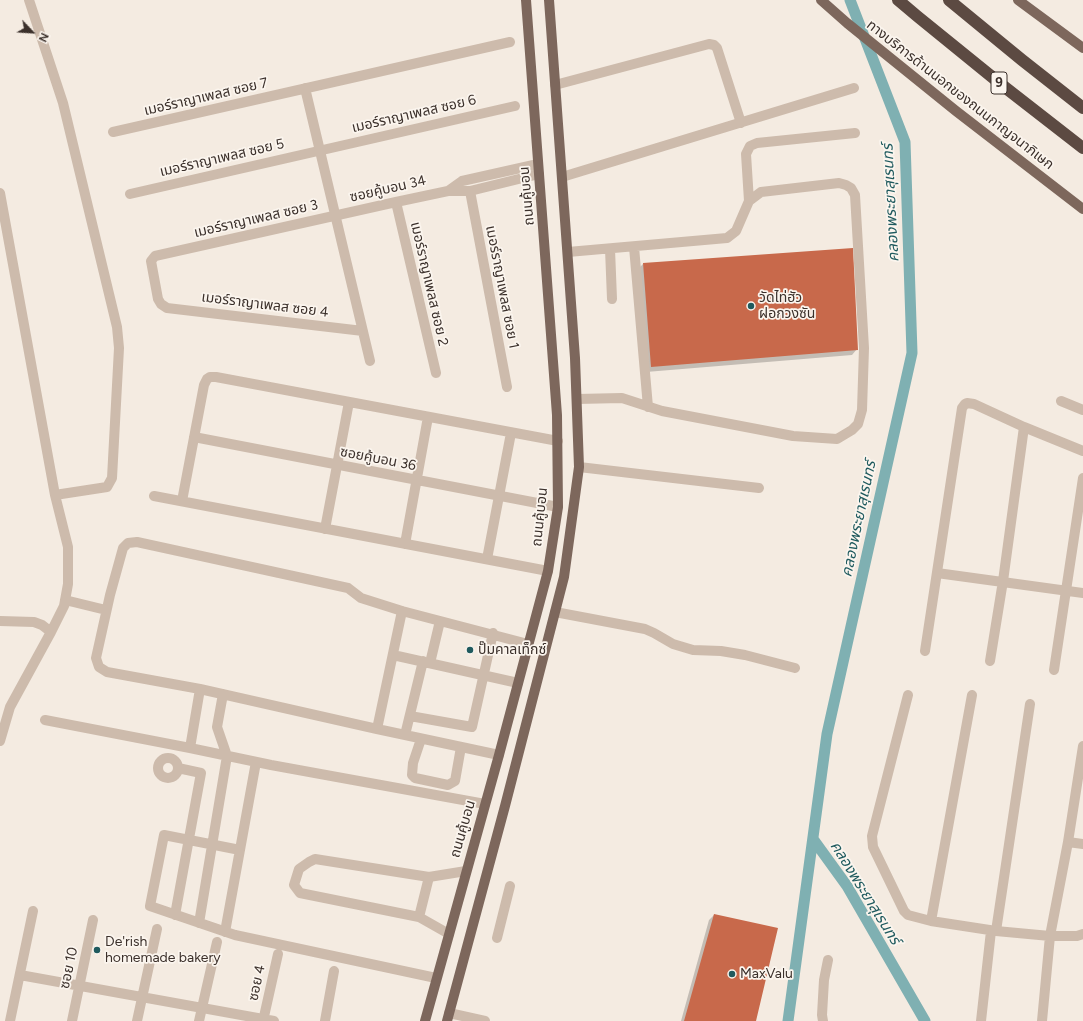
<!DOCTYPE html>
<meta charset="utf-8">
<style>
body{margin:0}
#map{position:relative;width:1083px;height:1021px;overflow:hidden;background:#f4ebe1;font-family:Figtree,sans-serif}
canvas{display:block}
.north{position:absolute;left:12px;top:12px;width:40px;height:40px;-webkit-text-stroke:3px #fbf5ee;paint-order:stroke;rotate:115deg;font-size:11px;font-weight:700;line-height:16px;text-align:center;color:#3b302b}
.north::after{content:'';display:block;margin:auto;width:14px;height:18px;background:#3b302b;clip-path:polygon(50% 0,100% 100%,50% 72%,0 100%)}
</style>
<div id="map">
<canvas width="1083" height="1021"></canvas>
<div class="north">N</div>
</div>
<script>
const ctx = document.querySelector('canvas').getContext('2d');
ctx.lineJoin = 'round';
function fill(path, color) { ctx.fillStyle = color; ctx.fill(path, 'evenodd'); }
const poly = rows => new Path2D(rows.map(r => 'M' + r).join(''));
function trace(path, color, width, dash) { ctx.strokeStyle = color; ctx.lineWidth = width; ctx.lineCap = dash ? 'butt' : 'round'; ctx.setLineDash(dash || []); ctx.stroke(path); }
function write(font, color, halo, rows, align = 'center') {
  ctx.font = font + ' Figtree,"Noto Sans Thai",sans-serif'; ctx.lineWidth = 3.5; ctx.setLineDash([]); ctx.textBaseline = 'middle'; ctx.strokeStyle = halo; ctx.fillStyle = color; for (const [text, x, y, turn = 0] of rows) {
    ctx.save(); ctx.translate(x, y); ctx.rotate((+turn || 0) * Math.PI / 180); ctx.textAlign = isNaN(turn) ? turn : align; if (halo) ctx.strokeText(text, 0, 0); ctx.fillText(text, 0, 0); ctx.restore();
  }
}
fill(poly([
 [643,264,857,349,852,355,646,372,638,269],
 [714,915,755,1021,681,1021,709,920]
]), '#0003');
trace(poly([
 [813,839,847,886,925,1021],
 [788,1021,827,734,912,353,905,142,850,0]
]), '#7fb0b2', 11);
fill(poly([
 [853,248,858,350,651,367,643,263],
 [714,914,778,928,756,1021,684,1021]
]), '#c8694b');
trace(poly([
 [29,0,63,103,117,327,119,348,112,478,107,487,55,495],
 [555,85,709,44,714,45,717,48,741,123],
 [305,88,370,361],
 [113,132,510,42],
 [562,177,854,88],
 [448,191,462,181,538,164],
 [470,191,507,387],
 [0,193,55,495,68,547,68,584,64,606,51,632,10,707,0,741],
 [130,194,515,106],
 [749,201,746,154,750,146,757,143,855,133],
 [396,202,436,373],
 [634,247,648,407],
 [610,249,612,299],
 [568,252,727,238,736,231,749,201,761,192,839,183,846,185,851,188,855,195,864,348,862,410,858,424,852,430,837,439,793,436,662,411,622,398,577,399],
 [363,331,167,308,161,304,158,299,151,261,155,256,396,202,448,191,470,191,539,174],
 [1061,401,1083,410],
 [194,437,558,507],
 [579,467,759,488],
 [154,496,548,571],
 [182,501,204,385,207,379,210,377,216,377,558,441],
 [325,529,349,402],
 [405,544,428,417],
 [487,559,511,433],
 [937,573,1083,593],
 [65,600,106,610],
 [402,611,377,729,499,755],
 [555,612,645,629,654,633,673,644,693,650,721,651,745,655,795,668],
 [0,621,34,622,42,625,51,632],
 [925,651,962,408,965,404,967,403,974,404,1024,427,1083,451],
 [393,655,518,683],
 [990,661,1003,581,1024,427],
 [430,663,440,621],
 [1054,670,1083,478],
 [200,689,190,748,271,765,485,804],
 [908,695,872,836,873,847,904,911,908,915,931,921,996,931,1050,936,1077,936,1083,934],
 [410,716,472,727,493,633],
 [45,720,190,748],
 [377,729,200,689,107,672,99,667,96,658,110,595,123,548,128,543,137,542,348,588,361,598,402,611,528,644],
 [405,735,423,661],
 [421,739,413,763,412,775,415,778,448,785,455,781,461,747],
 '158 768a10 10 0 1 1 20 0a10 10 0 1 1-20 0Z',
 [1068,842,1083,844],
 [240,850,164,835,150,906,235,935,436,978],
 [429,877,315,859,309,862,299,869,294,885,300,893,419,917,449,934],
 [175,915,201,773,178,768],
 [419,917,429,877,466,871],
 [931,921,972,695],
 [199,923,227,756,217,727,223,694],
 [996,931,1030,704],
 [225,932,256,762],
 [497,938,510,886],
 [20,975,274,1021],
 [449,1013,485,1021],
 [10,1021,33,911],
 [72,1021,93,920],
 [137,1021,157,929],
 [199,1021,217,942],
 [263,1021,278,954],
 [325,1021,334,971],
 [823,1021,822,1015,824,980,828,960],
 [981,1021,991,931],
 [1042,1021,1050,936,1068,842,1083,746]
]), '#cdbbac', 10);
trace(poly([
 [821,0,847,23,956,111,1083,209],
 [1018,0,1083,48],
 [425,1021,499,755,548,571,558,507,557,415,526,0],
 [447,1021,505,806,564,577,579,467,575,358,549,0]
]), '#7d675c', 10);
trace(poly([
 [898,0,917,16,1002,85,1083,148],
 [949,0,1022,60,1083,108]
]), '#5c4a42', 12);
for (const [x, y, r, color] of [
 [751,306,4,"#1f5a5e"],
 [470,650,4,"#1f5a5e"],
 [97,950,4,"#1f5a5e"],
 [732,974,4,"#1f5a5e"]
]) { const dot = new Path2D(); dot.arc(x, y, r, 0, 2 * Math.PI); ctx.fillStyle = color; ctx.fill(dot); trace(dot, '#fbf5ee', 1.5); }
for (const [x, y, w] of [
 [999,83,16]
]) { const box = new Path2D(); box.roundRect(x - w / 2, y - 11, w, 22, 3); ctx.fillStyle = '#fbf5ee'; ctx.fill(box); trace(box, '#3b302b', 1); }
write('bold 13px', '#3b302b', null, [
 ["9",999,83]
]);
write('14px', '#3b302b', '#fbf5ee', [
 ["ทางบริการด้านนอกของถนนกาญจนาภิเษก",960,95,38],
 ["เมอร์ราญาเพลส ซอย 7",206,97,-13],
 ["เมอร์ราญาเพลส ซอย 6",414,114,-13],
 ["เมอร์ราญาเพลส ซอย 5",222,158,-13],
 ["ซอยคู้บอน 34",388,189,-13],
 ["ถนนคู้บอน",527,196,-95],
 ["เมอร์ราญาเพลส ซอย 3",256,219,-13],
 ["เมอร์ราญาเพลส ซอย 2",429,284,77],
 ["เมอร์ราญาเพลส ซอย 1",502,287,79],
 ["เมอร์ราญาเพลส ซอย 4",265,305,7],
 ["ซอยคู้บอน 36",378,459,11],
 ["ถนนคู้บอน",540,517,-84],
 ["ถนนคู้บอน",463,829,-74],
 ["ซอย 10",69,968,-78],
 ["ซอย 4",257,983,-78]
]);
write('14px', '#3b302b', '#fbf5ee', [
 ["วัดไท่ฮัว",759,298],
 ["ฝอกวงซัน",759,314],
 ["ปั๊มคาลเท็กซ์",478,650],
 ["De'rish",105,942],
 ["homemade bakery",105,958],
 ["MaxValu",740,974]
], 'left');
write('italic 15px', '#1f5a5e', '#fbf5ee', [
 ["คลองพระยาสุเรนทร์",891,203,-93],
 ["คลองพระยาสุเรนทร์",859,519,-78],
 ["คลองพระยาสุเรนทร์",865,893,58]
]);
</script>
